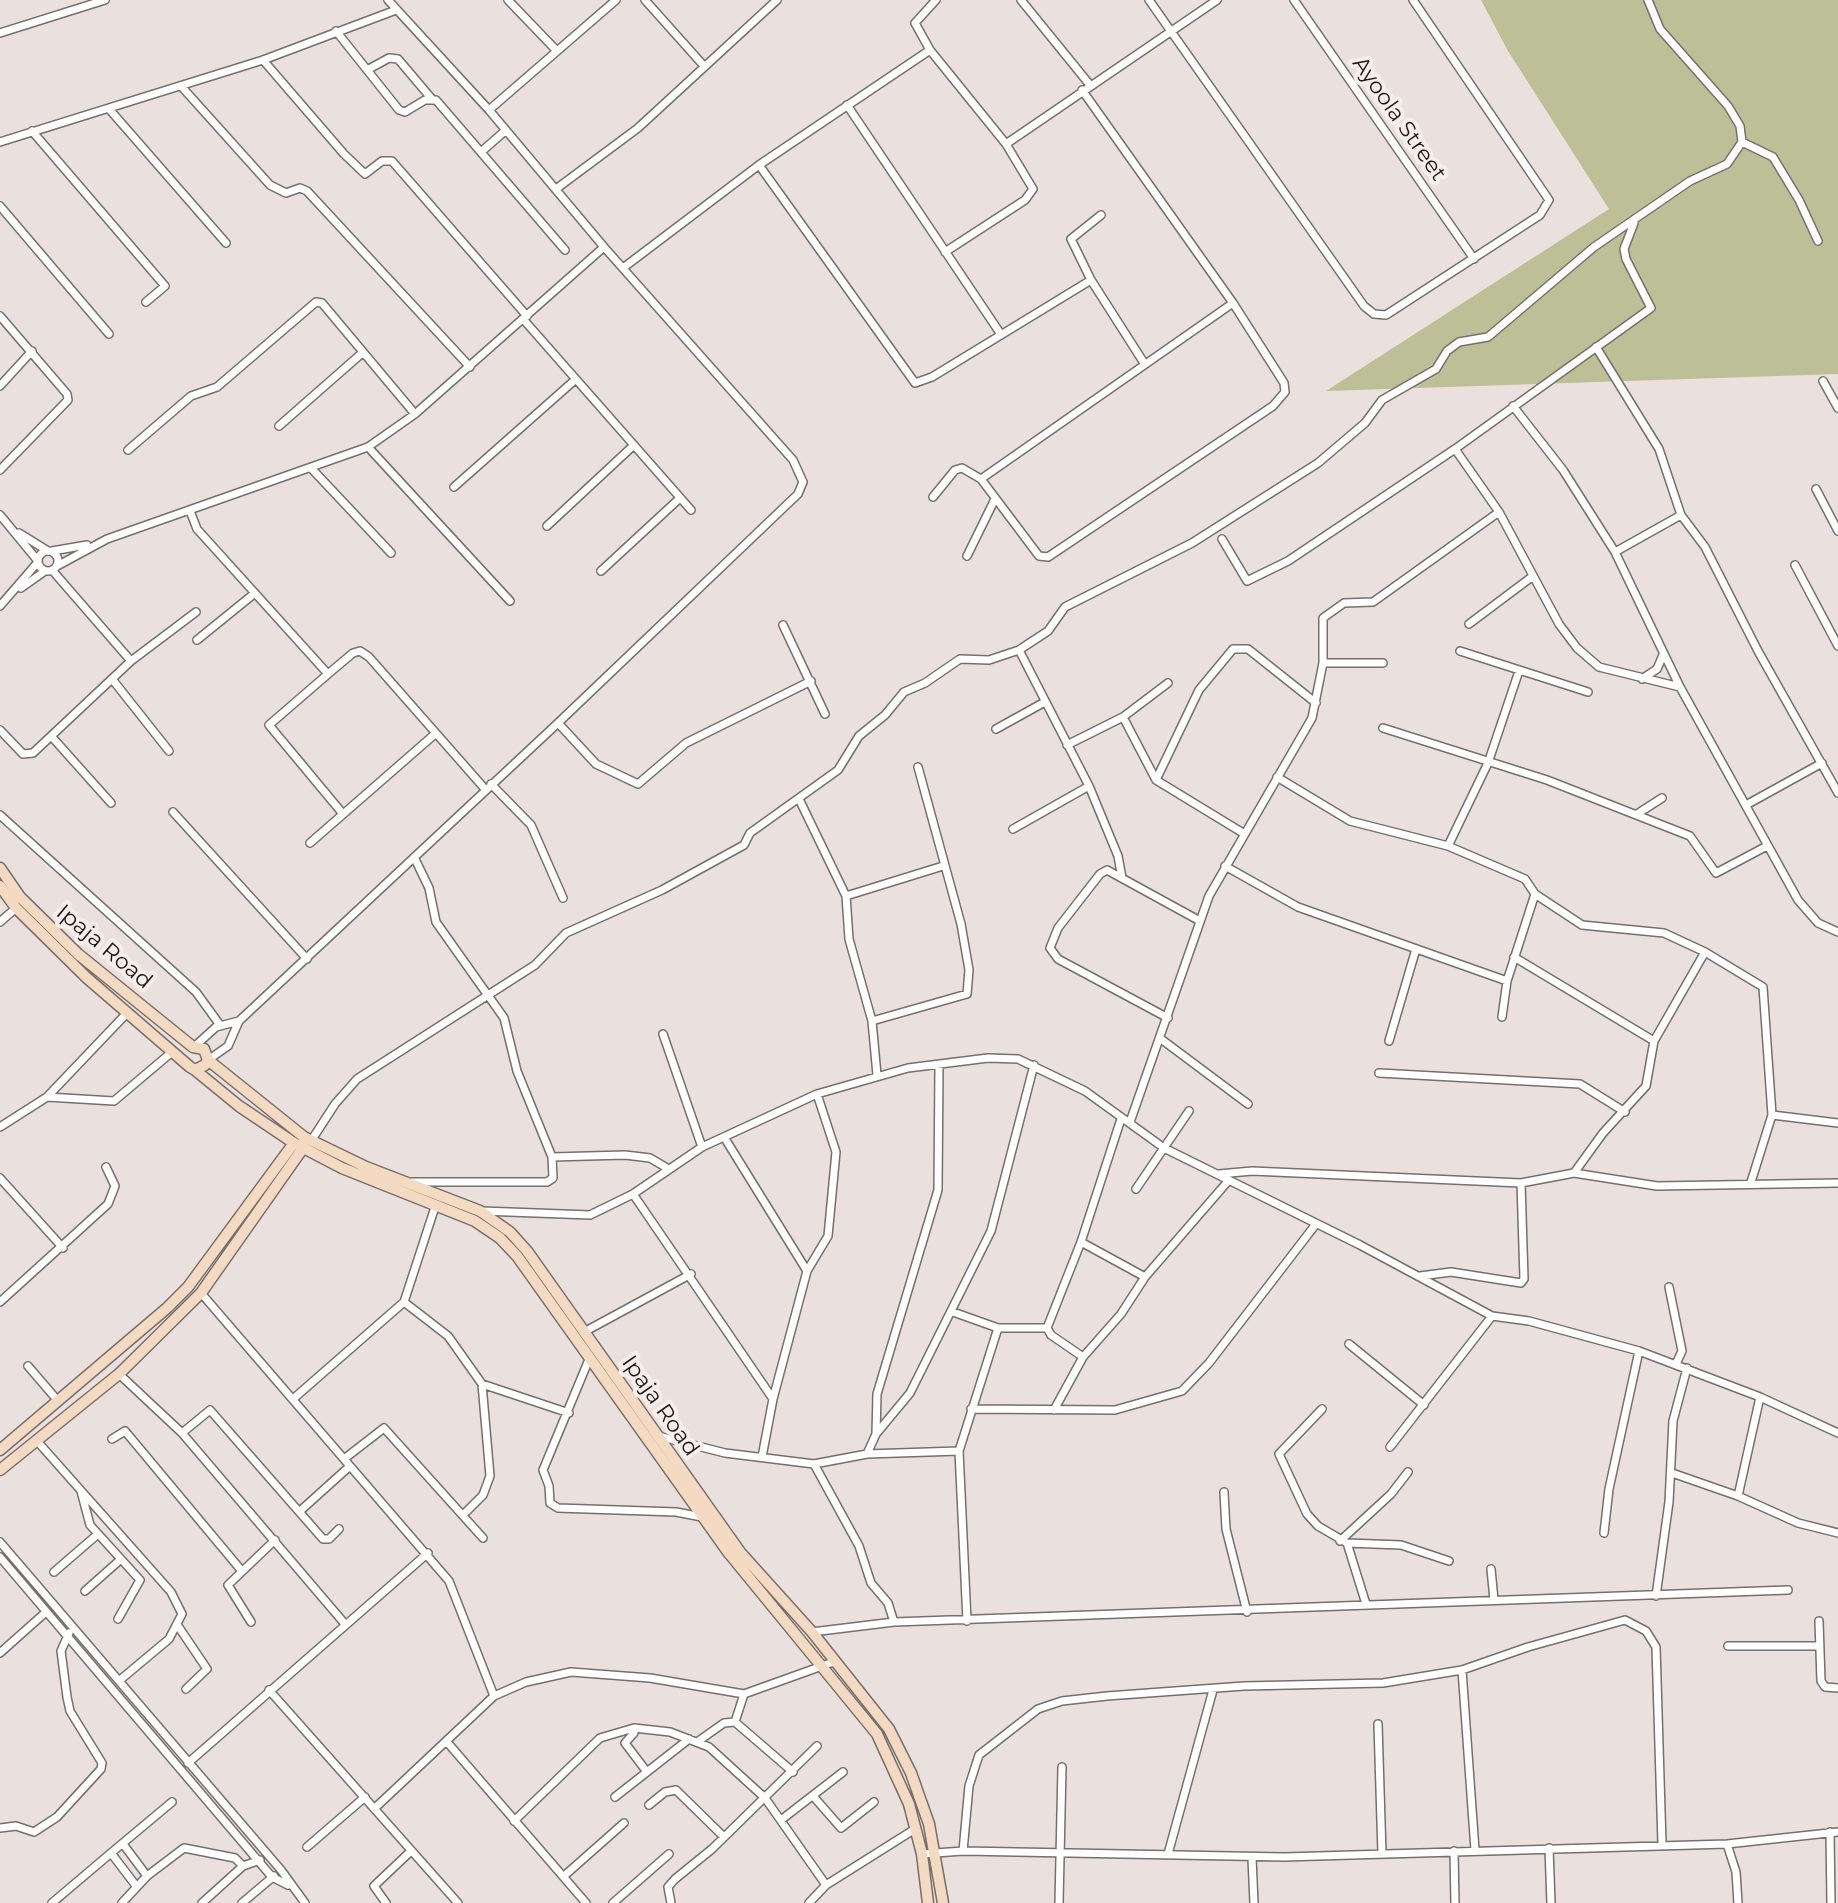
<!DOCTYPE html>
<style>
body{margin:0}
canvas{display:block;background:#eae0dd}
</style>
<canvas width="1838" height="1903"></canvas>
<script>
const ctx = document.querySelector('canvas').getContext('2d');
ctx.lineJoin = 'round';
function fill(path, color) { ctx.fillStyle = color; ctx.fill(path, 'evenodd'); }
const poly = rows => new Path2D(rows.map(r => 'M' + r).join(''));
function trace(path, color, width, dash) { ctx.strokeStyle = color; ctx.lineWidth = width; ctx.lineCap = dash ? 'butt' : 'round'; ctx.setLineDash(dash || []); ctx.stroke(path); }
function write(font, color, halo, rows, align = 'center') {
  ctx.font = font + ' Montserrat,sans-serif'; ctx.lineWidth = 8; ctx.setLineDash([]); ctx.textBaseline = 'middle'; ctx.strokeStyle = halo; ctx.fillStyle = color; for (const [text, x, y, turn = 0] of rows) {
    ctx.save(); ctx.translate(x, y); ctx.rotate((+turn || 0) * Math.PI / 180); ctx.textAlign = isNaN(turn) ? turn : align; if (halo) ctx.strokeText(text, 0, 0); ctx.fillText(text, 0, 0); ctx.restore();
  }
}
fill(poly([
 [1481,0,1838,0,1838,374,1326,391,1609,209,1508,51]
]), '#bdbf97');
const street = poly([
 [508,0,557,51],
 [645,0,704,66],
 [1021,0,1090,85],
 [1149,0,1364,306,1374,314,1386,315,1540,215,1549,200,1413,0],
 [1294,0,1474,259],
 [1648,0,1660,29,1728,106,1740,126,1742,142],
 [336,31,399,110,405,112,425,100,436,100,565,250],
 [0,33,105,0],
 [930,50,1006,144,1033,189,1025,200,945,252],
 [263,60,344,154,365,174,382,161,392,161,527,316],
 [367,70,389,58,398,59,431,98],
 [181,86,270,185,286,193,300,188,307,191,470,367],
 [1082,90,1233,303,1284,383,1285,392,1273,406,1048,557,1039,556,981,479,1233,303],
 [847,105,1000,333],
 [110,110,226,243],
 [489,110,616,0],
 [32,131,165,286,146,302],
 [0,142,263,60,396,10],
 [1006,144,1217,0],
 [481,152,506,130],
 [759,165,915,383,932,377,1091,280,1144,363],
 [556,189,638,128,777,0],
 [0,206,109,334],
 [623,268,759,165,930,50,915,23,936,0],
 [1091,280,1071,239,1101,215],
 [0,316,67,394,68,400,0,470],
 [523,319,691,510],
 [1596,347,1659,449,1681,515,1705,547,1758,651,1838,793],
 [1823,381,1838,408],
 [0,386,32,351],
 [1513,406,1563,470,1615,552,1680,687],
 [279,426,361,354],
 [368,447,510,601],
 [1455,449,1499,512],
 [128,450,191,396,217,387,316,302,322,303,415,414],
 [311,468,391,553],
 [454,487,576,379],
 [1816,489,1838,531],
 [933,497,955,470,962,468,981,479],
 [190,511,197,529,328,674,353,653,360,651,369,657,485,789],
 [0,515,38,561],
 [547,526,634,445],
 [19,533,48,551],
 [1222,539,1247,581,1288,561,1455,449,1651,308,1626,259,1624,249,1634,223],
 '38 561a10 10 0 1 1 20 0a10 10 0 1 1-20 0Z',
 [52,551,87,545],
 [1615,552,1681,515],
 [967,556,995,499],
 [1795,565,1838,646],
 [57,566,107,539,368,447,415,414,604,247],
 [601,571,680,498],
 [21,588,45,571],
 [0,606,38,562],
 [1469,624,1533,576],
 [783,625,825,714],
 [197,640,255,593],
 [1019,650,1089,786,1118,856,1122,878],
 [1460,651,1588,692],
 [131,661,196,612],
 [1323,663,1383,663],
 [328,674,269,725,343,814],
 [112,679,169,751],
 [1642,679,1657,669,1663,655],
 [1123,717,1156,780,1243,833],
 [558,723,596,764,638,784,686,743,811,681],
 [1383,728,1547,780,1690,836,1716,873,1767,846],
 [996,729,1043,703],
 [0,730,23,754,33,753,131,661,52,570],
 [52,737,111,803],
 [1067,745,1123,717,1168,683],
 [1277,777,1350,821,1448,846,1525,879,1535,894,1582,925,1664,933,1705,952,1763,987,1772,1115,1751,1182],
 [1156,780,1199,690,1233,649,1248,649,1316,703],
 [491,784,531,825,563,898],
 [799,799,846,896,849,939,872,1021,877,1075],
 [1746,805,1822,763],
 [173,812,307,959],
 [1637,814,1662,798],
 [0,815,196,992,220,1025],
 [1013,829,1089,786],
 [310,843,435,734],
 [1448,846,1488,763,1519,671],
 [415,859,429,888,436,922,504,1018,517,1071,552,1157,625,1155,650,1158,667,1168],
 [1225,866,1298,907,1507,981],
 [846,896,943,866],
 [0,922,16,908],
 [1514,957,1654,1041],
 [1502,1017,1507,981,1535,894],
 [1168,1018,1058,959,1050,948,1058,928,1100,874,1107,870,1200,921],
 [872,1021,967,994,969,970,961,924,918,767],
 [663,1034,702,1147],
 [1161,1039,1248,1104],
 [1389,1041,1416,949],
 [194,1047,216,1027,239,1021],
 [208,1060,228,1046,239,1021,558,723,798,494,803,482,793,460,604,247,489,110,388,0],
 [1379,1073,1580,1084,1625,1112],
 [47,1097,114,1101,172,1052],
 [1772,1115,1838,1123],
 [1130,1122,1209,896,1312,718,1323,663,1323,618,1344,603,1373,602,1499,512,1559,624,1577,648,1599,667,1680,687,1798,900,1818,923,1838,932],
 [0,1127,47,1097,128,1012],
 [724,1137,807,1271],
 [311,1141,335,1104,357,1079,535,965,566,933,662,890,744,845,750,833,838,770,859,736,885,715,904,692,925,683,960,659,989,660,1019,650,1048,631,1065,607,1192,543,1318,463,1365,423,1382,400,1436,369,1447,351,1459,342,1488,337,1594,247,1690,181,1727,164,1742,142,1773,157,1799,200,1818,241],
 [1574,1173,1603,1133,1646,1086,1654,1041,1705,952],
 [1219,1174,1252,1171,1521,1183,1574,1173,1657,1186,1838,1183],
 [0,1178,63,1248],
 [412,1182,547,1182,553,1178,552,1157],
 [1136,1189,1189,1111],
 [633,1194,773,1399,762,1457],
 [482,1211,590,1215,633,1194,702,1147,817,1094,908,1068,988,1058,1018,1059,1085,1091,1164,1148,1360,1245,1492,1316,1529,1321,1639,1351,1760,1397,1838,1433],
 [1081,1242,1145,1277],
 [1420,1276,1451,1272,1521,1283,1524,1279,1521,1183],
 [1669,1287,1682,1351,1676,1364],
 [201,1293,449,1581,494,1696,375,1808],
 [0,1302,108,1204,115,1186,106,1167],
 [404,1302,448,1336,482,1384,490,1476,483,1495,463,1515],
 [953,1312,998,1328,1047,1328],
 [584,1332,691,1274],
 [1349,1344,1424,1405],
 [590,1357,543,1470,549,1486,550,1503,558,1508,676,1512,702,1517],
 [1083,1357,1051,1335,1047,1328,1081,1242,1121,1119],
 [28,1366,58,1401],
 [119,1374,182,1433,345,1624],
 [482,1384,569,1413],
 [293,1399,404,1302,436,1204],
 [773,1399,807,1271,828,1236,836,1152,817,1094],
 [971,1409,1115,1410,1182,1391,1209,1363,1316,1224],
 [1322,1409,1279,1454,1307,1514,1318,1526,1347,1543,1366,1604],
 [1054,1410,1083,1357,1121,1314,1145,1277,1229,1180],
 [182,1433,210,1410,323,1539,329,1539,339,1529],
 [876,1434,910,1393,991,1231,1034,1065],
 [658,1436,725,1453,814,1464,867,1454,959,1451],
 [112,1439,125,1431,241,1570],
 [37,1441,171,1592,182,1614,169,1639,120,1680],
 [1390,1447,1492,1316],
 [867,1454,876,1434,877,1394,938,1190,939,1066],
 [344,1459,384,1428,483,1538],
 [814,1464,859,1546,871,1583,888,1603,894,1622],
 [1672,1473,1738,1496,1798,1523,1838,1533],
 [81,1491,90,1525,140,1580,118,1619],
 [1224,1492,1226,1529,1247,1612],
 [1738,1496,1760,1397],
 [300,1511,350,1466],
 [1604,1533,1609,1489,1639,1351],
 [1340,1541,1391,1494,1408,1472],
 [0,1542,281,1870,305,1903],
 [1347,1543,1401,1545,1449,1561],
 [0,1557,272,1877,288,1885],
 [1491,1569,1494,1600],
 [54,1572,98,1534],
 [85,1591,120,1560],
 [1656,1596,1669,1502,1673,1421,1687,1368],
 [967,1621,959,1451,998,1328],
 [1819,1621,1821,1681,1825,1687,1838,1688],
 [251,1622,228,1585,275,1540],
 [178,1626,207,1669,186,1689],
 [812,1632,894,1622,1788,1590],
 [1728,1646,1819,1646],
 [0,1653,46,1612],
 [1462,1670,1475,1850],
 [269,1690,458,1903],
 [494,1696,526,1682,571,1672,650,1678,744,1694,836,1661],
 [735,1722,744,1694],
 [1378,1724,1382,1854],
 [634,1728,634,1733,625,1743,647,1772],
 [447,1742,586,1903],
 [697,1742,724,1723,735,1722,793,1772],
 [188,1763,428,1553],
 [813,1796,841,1828,874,1802],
 [615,1797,689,1739],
 [649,1805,665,1792,676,1790,724,1837],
 [781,1820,843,1772],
 [514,1821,600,1738,634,1728,670,1732,709,1747,765,1798,826,1885],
 [0,1828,16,1826,34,1832,57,1817,101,1769,102,1763,70,1711,67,1697,61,1651,69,1633],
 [1830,1832,1831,1903],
 [123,1844,147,1876],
 [1727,1844,1736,1872,1738,1903],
 [307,1847,365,1797],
 [1549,1848,1551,1903],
 [963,1851,969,1786,979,1755,1038,1709,1062,1701,1107,1696,1244,1686,1383,1683,1462,1670,1528,1647,1625,1620,1646,1631,1656,1647,1662,1844],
 [1454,1851,1455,1903],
 [111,1853,172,1802],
 [922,1854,963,1851,1284,1857,1727,1844,1838,1832],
 [1168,1854,1213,1690],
 [1252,1858,1254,1903],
 [564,1876,624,1823],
 [52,1903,111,1853,137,1887],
 [122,1903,147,1876,184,1848,235,1858,243,1866],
 [202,1903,243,1866,260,1860],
 [242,1903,274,1876],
 [386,1903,374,1886,411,1851],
 [613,1903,669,1854],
 [671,1903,668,1887,675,1879,712,1849,817,1746],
 [809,1903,826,1885,915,1829],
 [1059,1903,1062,1767]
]);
const secondary = poly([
 [0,868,20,897,78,954,193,1047,204,1049,208,1060,205,1065,195,1070,190,1067,87,978,16,908,0,886],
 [208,1060,304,1137,366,1167,480,1211,510,1232,527,1251,740,1552,812,1632,889,1729,911,1773,929,1824,943,1903],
 [195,1070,239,1106,294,1143,342,1168,475,1221,500,1238,517,1256,728,1552,877,1734,909,1804,922,1854,928,1903],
 [0,1450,167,1308,188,1287,294,1143],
 [0,1470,119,1374,201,1293,303,1148]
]);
trace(street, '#776f6c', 10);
trace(secondary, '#776f6c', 13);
trace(street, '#fff', 7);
trace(secondary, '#f4dac2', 10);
write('22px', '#191615', '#f7eeea', [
 ["Ayoola Street",1399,119,55],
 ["Ipaja Road",104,947,40],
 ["Ipaja Road",660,1406,55]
]);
</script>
